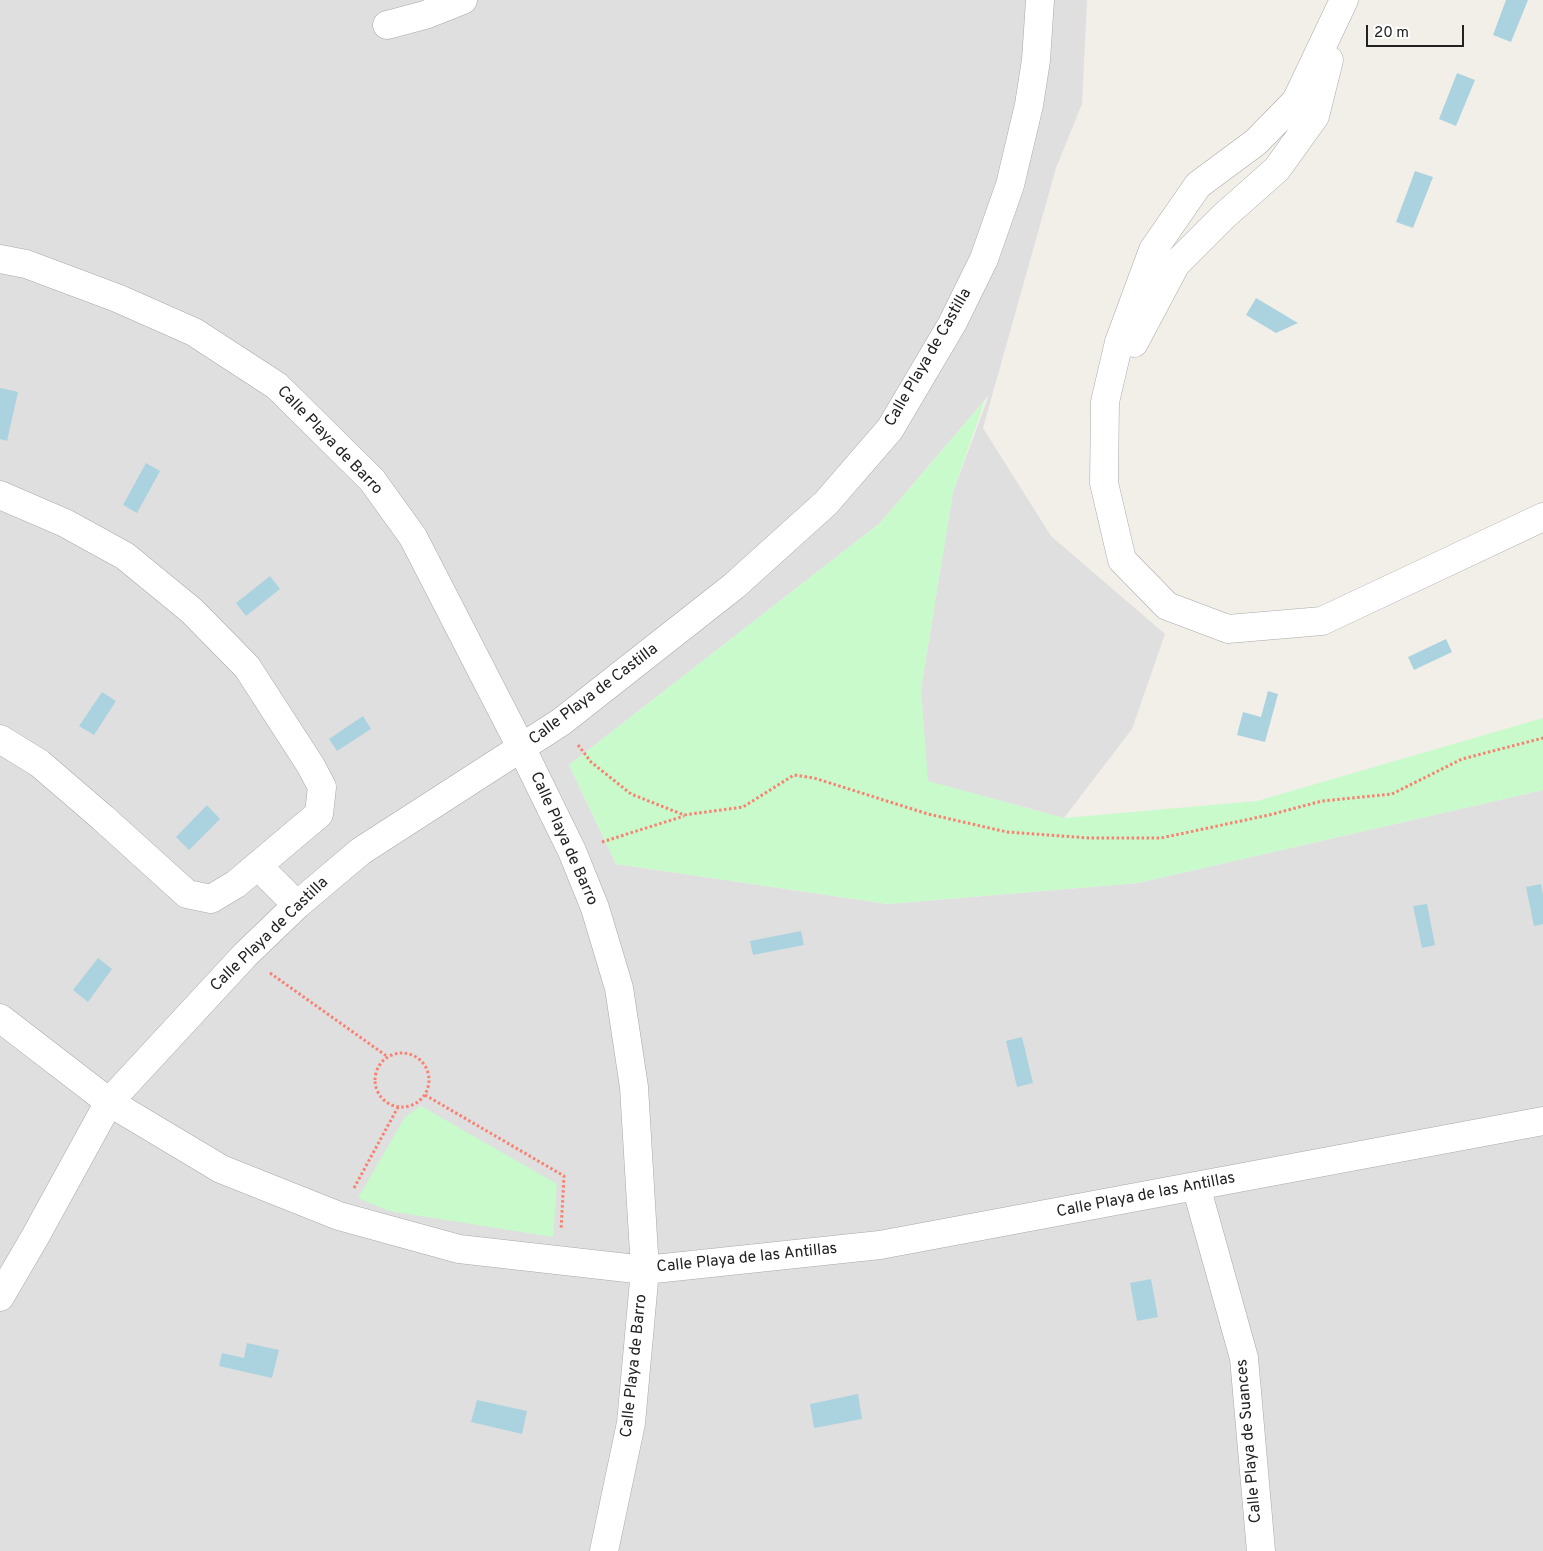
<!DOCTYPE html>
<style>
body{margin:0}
#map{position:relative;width:1543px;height:1551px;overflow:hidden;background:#f2efe9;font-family:Overpass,sans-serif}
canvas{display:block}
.scale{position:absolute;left:1366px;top:25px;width:98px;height:22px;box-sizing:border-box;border:2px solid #222;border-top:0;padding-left:6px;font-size:15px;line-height:18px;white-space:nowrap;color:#222;-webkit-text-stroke:4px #fff;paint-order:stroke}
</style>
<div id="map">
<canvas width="1543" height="1551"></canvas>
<div class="scale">20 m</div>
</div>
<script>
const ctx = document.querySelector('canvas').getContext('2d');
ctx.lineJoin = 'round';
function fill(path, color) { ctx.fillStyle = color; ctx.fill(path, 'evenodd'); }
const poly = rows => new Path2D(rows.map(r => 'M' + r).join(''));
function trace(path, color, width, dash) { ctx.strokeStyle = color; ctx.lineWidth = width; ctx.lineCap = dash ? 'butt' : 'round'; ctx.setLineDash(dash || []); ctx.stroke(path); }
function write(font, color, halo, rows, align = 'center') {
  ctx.font = font + ' Overpass,sans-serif'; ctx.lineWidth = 4; ctx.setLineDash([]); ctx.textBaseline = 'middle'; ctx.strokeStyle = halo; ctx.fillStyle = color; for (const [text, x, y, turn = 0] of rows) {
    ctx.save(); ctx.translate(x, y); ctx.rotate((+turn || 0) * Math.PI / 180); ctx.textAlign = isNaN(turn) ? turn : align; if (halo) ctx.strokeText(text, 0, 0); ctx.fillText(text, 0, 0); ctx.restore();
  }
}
fill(poly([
 [0,0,1087,0,1082,104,1056,168,983,428,1051,536,1165,634,1132,729,1064,818,927,781,921,689,953,492,989,395,880,523,569,765,616,864,888,904,1138,883,1543,790,1543,1551,0,1551]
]), '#e0dfdf');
fill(poly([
 [985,400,953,492,921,689,928,781,1064,818,1257,801,1543,718,1543,790,1138,883,888,904,616,864,569,765,880,523],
 [421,1106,557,1184,553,1237,389,1211,358,1198,405,1117]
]), '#c8facc');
fill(poly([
 [1506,0,1528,0,1511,42,1493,35],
 [1457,73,1475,80,1456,126,1439,119],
 [1415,171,1433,177,1413,228,1396,222],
 [1256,298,1298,323,1276,333,1246,315],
 [0,388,18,392,7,441,0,439],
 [146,463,160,471,137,513,123,505],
 [270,576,280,589,246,616,236,603],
 [1446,639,1452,652,1414,670,1408,657],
 [1268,691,1278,694,1265,742,1237,735,1243,712,1261,717],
 [102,692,116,701,94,735,79,726],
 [363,716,371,729,337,751,329,739],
 [207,805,220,819,189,850,176,837],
 [1541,884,1543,895,1543,924,1534,926,1526,887],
 [1427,904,1435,945,1422,948,1413,906],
 [801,931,804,945,753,955,750,941],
 [98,958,112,969,88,1002,73,990],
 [1022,1037,1033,1083,1017,1087,1006,1041],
 [1151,1279,1158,1317,1137,1321,1130,1283],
 [247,1343,279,1350,272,1378,219,1366,222,1353,244,1358],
 [858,1394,862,1419,814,1428,810,1404],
 [477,1400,527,1411,522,1434,471,1422]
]), '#aad3df');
const minor = poly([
 [1344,0,1296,101,1256,142,1198,185,1153,250,1119,342,1105,402,1104,483,1122,560,1167,606,1228,629,1322,621,1543,517],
 [387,25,425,15,463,0],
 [0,259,26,264,117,298,194,332,277,386,372,480,413,537,522,749,572,851,595,908,619,988,634,1087,645,1270,631,1423,604,1551],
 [1134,343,1176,264,1224,216,1277,169,1315,116,1329,60],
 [0,495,65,523,125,556,192,611,247,667,311,766,322,787,319,814,236,884,211,899,187,894,103,818,39,763,0,739],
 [258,866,297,905],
 [0,1018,109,1102,221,1169,339,1216,459,1249,645,1270,880,1245,1543,1121],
 [1196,1186,1244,1358,1261,1551],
 [0,1297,35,1237,109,1102,245,955,297,905,361,851,561,722,734,586,826,503,890,429,952,324,984,259,1010,185,1029,105,1036,60,1040,0]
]);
trace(minor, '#a9a9a9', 29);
trace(poly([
 [578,745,591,762,631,794,684,815,743,807,794,775,814,778,928,814,1007,832,1089,838,1161,838,1269,815,1322,801,1392,794,1462,759,1543,738],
 [602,842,684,816],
 [270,973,388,1057],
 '375 1080a27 27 0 1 1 54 0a27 27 0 1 1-54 0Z',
 [425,1095,564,1176,561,1230],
 [354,1188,398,1107]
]), '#fa8072', 3, [2.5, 2.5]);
trace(minor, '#fff', 28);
write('16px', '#222', '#fff', [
 ["Calle Playa de Castilla",929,358,-60],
 ["Calle Playa de Barro",329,441,46],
 ["Calle Playa de Castilla",594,695,-37],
 ["Calle Playa de Barro",563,839,66],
 ["Calle Playa de Castilla",270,935,-44],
 ["Calle Playa de las Antillas",1146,1196,-11],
 ["Calle Playa de las Antillas",747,1259,-6],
 ["Calle Playa de Barro",635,1366,-84],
 ["Calle Playa de Suances",1250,1441,-95]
]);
</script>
